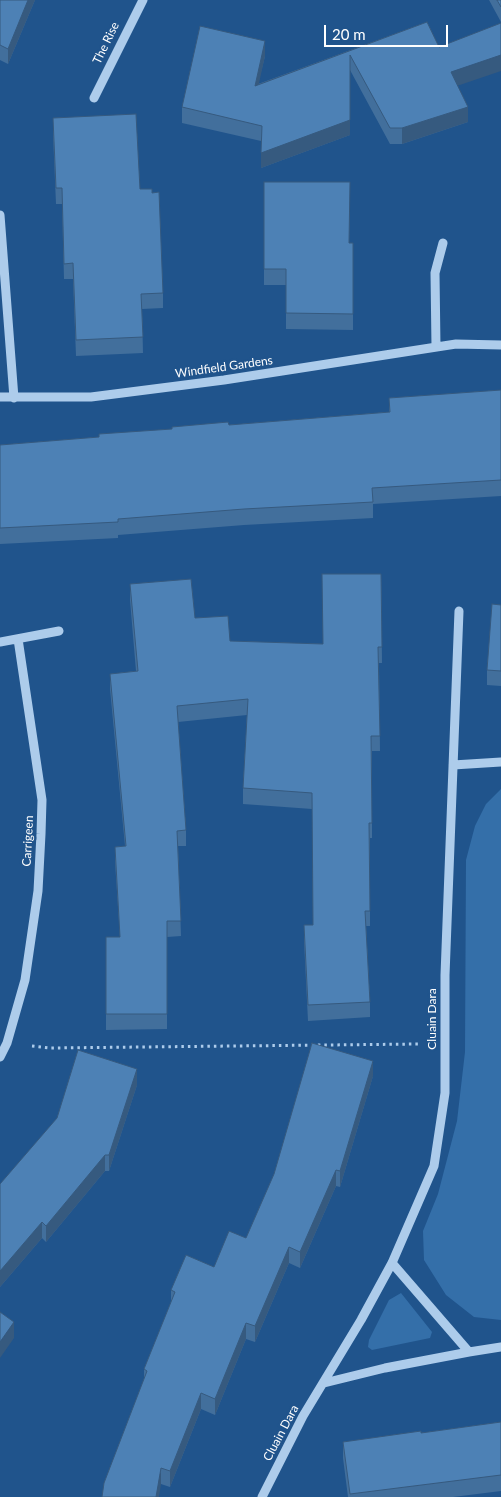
<!DOCTYPE html>
<style>
body{margin:0}
#map{position:relative;width:501px;height:1497px;overflow:hidden;background:#20548c;font-family:Lato,sans-serif}
canvas{display:block}
.scale{position:absolute;left:324px;top:25px;width:124px;height:22px;box-sizing:border-box;border:2px solid #fff;border-top:0;padding-left:6px;font-size:15px;line-height:18px;white-space:nowrap;color:#fff;-webkit-text-stroke:4px #20548c;paint-order:stroke}
</style>
<div id="map">
<canvas width="501" height="1497"></canvas>
<div class="scale">20 m</div>
</div>
<script>
const ctx = document.querySelector('canvas').getContext('2d');
ctx.lineJoin = 'round';
function fill(path, color) { ctx.fillStyle = color; ctx.fill(path, 'evenodd'); }
const poly = rows => new Path2D(rows.map(r => 'M' + r).join(''));
function trace(path, color, width, dash) { ctx.strokeStyle = color; ctx.lineWidth = width; ctx.lineCap = dash ? 'butt' : 'round'; ctx.setLineDash(dash || []); ctx.stroke(path); }
function write(font, color, halo, rows, align = 'center') {
  ctx.font = font + ' Lato,sans-serif'; ctx.lineWidth = 4.5; ctx.setLineDash([]); ctx.textBaseline = 'middle'; ctx.strokeStyle = halo; ctx.fillStyle = color; for (const [text, x, y, turn = 0] of rows) {
    ctx.save(); ctx.translate(x, y); ctx.rotate((+turn || 0) * Math.PI / 180); ctx.textAlign = isNaN(turn) ? turn : align; if (halo) ctx.strokeText(text, 0, 0); ctx.fillText(text, 0, 0); ctx.restore();
  }
}
fill(poly([
 [501,789,501,1320,474,1317,446,1295,424,1260,423,1231,438,1194,457,1121,465,1052,466,860,475,826,486,804],
 [401,1293,432,1332,430,1338,372,1350,368,1347,369,1340,389,1300]
]), '#346fa9');
trace(poly([
 [32,1046,50,1048,418,1044]
]), '#adcceb', 3, [2.5, 4]);
trace(poly([
 [94,98,143,0],
 [0,215,14,398],
 [436,347,435,273,443,243],
 [0,397,91,397,224,380,456,344,501,345],
 [0,642,59,631],
 [453,765,501,762],
 [0,1057,7,1043,25,980,38,891,41,834,42,800,18,639],
 [392,1263,469,1352],
 [324,1383,385,1368,469,1352,501,1347],
 [262,1497,303,1416,361,1320,392,1263,434,1166,445,1093,445,975,459,611]
]), '#adcceb', 9);
fill(poly([
 [0,0,35,0,8,64,0,60],
 [489,0,501,0,501,22],
 [427,22,457,86,468,122,402,144,390,144,350,70,350,135,261,168,261,141,182,123,182,107,265,56,258,84],
 [53,118,140,189,163,293,163,308,142,309,143,353,76,356,73,279,64,279,62,204,56,204,53,134],
 [264,182,349,243,353,243,353,330,286,329,286,285,264,285],
 [501,390,501,496,373,504,373,518,244,525,118,535,118,538,0,544,0,445,99,437,172,429,229,425,389,412,389,398],
 [381,574,382,663,379,663,380,751,372,751,372,838,370,838,370,926,366,926,370,1002,370,1017,308,1021,304,941,304,925,313,925,312,809,243,804,243,788,247,715,178,722,186,830,186,846,178,846,181,936,167,937,167,1029,106,1030,106,937,120,937,115,862,115,847,125,846,110,689,110,674,136,671,130,600,130,584,195,618,230,641,323,644],
 [501,605,501,686,487,685,487,670],
 [373,1076,340,1187,336,1186,300,1268,289,1263,255,1342,246,1339,215,1415,201,1409,170,1487,161,1484,144,1380,144,1369,171,1303,171,1290,214,1267,246,1238],
 [137,1085,109,1171,105,1171,46,1242,42,1238,0,1287,0,1184],
 [501,1422,501,1491,453,1497,348,1497,343,1458,343,1442,421,1433]
]), '#426f9c');
fill(poly([
 [28,0,35,0,8,64,8,49],
 [265,41,265,56,255,101,255,86],
 [350,55,350,135,261,168,261,153],
 [501,55,501,71,451,88,451,72],
 [468,107,468,122,402,144,402,128],
 [373,1061,373,1076,340,1187,340,1171],
 [137,1069,137,1085,109,1171,109,1155],
 [105,1155,105,1171,46,1242,46,1226],
 [336,1170,336,1186,300,1268,300,1252],
 [42,1222,42,1238,0,1287,0,1271],
 [289,1247,289,1263,255,1342,255,1326],
 [14,1322,14,1338,0,1358,0,1342],
 [246,1323,246,1339,215,1415,215,1399],
 [201,1393,201,1409,170,1487,170,1471],
 [161,1468,161,1484,159,1497,156,1497]
]), '#365a7f');
const building = poly([
 [0,0,28,0,8,49,0,45,0,0],
 [497,0,501,0,501,7,497,0],
 [427,22,439,47,501,23,501,55,451,72,468,107,402,128,390,128,350,55,350,120,261,153,262,126,182,107,200,26,265,41,255,86,427,22],
 [136,114,140,189,152,189,152,193,159,192,163,293,141,294,143,337,76,340,73,263,64,264,62,188,56,188,53,118,136,114],
 [264,182,350,182,349,243,353,243,353,314,286,313,286,269,264,269,264,182],
 [501,390,501,480,372,488,373,502,244,509,118,519,118,522,0,528,0,445,99,437,99,434,172,429,172,427,228,422,229,425,390,412,389,398,501,390],
 [322,574,381,574,382,647,378,647,380,736,371,736,372,823,369,823,370,911,365,911,370,1002,308,1005,304,925,313,925,312,793,243,788,248,699,177,706,186,830,177,831,181,921,167,921,167,1014,106,1014,106,937,120,937,115,847,126,846,110,674,138,671,130,584,191,579,195,618,228,616,230,641,323,644,322,574],
 [492,604,501,605,501,671,487,670,492,604],
 [312,1043,373,1061,340,1171,336,1170,300,1252,289,1247,255,1326,246,1323,215,1399,201,1393,170,1471,161,1468,156,1497,102,1497,104,1483,147,1371,144,1369,175,1292,171,1290,186,1255,214,1267,229,1231,246,1238,274,1174,312,1043],
 [78,1050,137,1069,109,1155,105,1155,46,1226,42,1222,0,1271,0,1184,57,1118,78,1050],
 [0,1312,14,1322,0,1342,0,1312],
 [501,1422,501,1475,350,1494,343,1442,421,1431,421,1433,501,1422]
]);
fill(building, '#4d81b5');
trace(building, '#365a7f', 1);
write('12px', '#fff', '#20548c', [
 ["The Rise",106,43,-64],
 ["Windfield Gardens",224,367,-8],
 ["Carrigeen",28,841,-87],
 ["Cluain Dara",432,1019,-90],
 ["Cluain Dara",281,1433,-62]
]);
</script>
